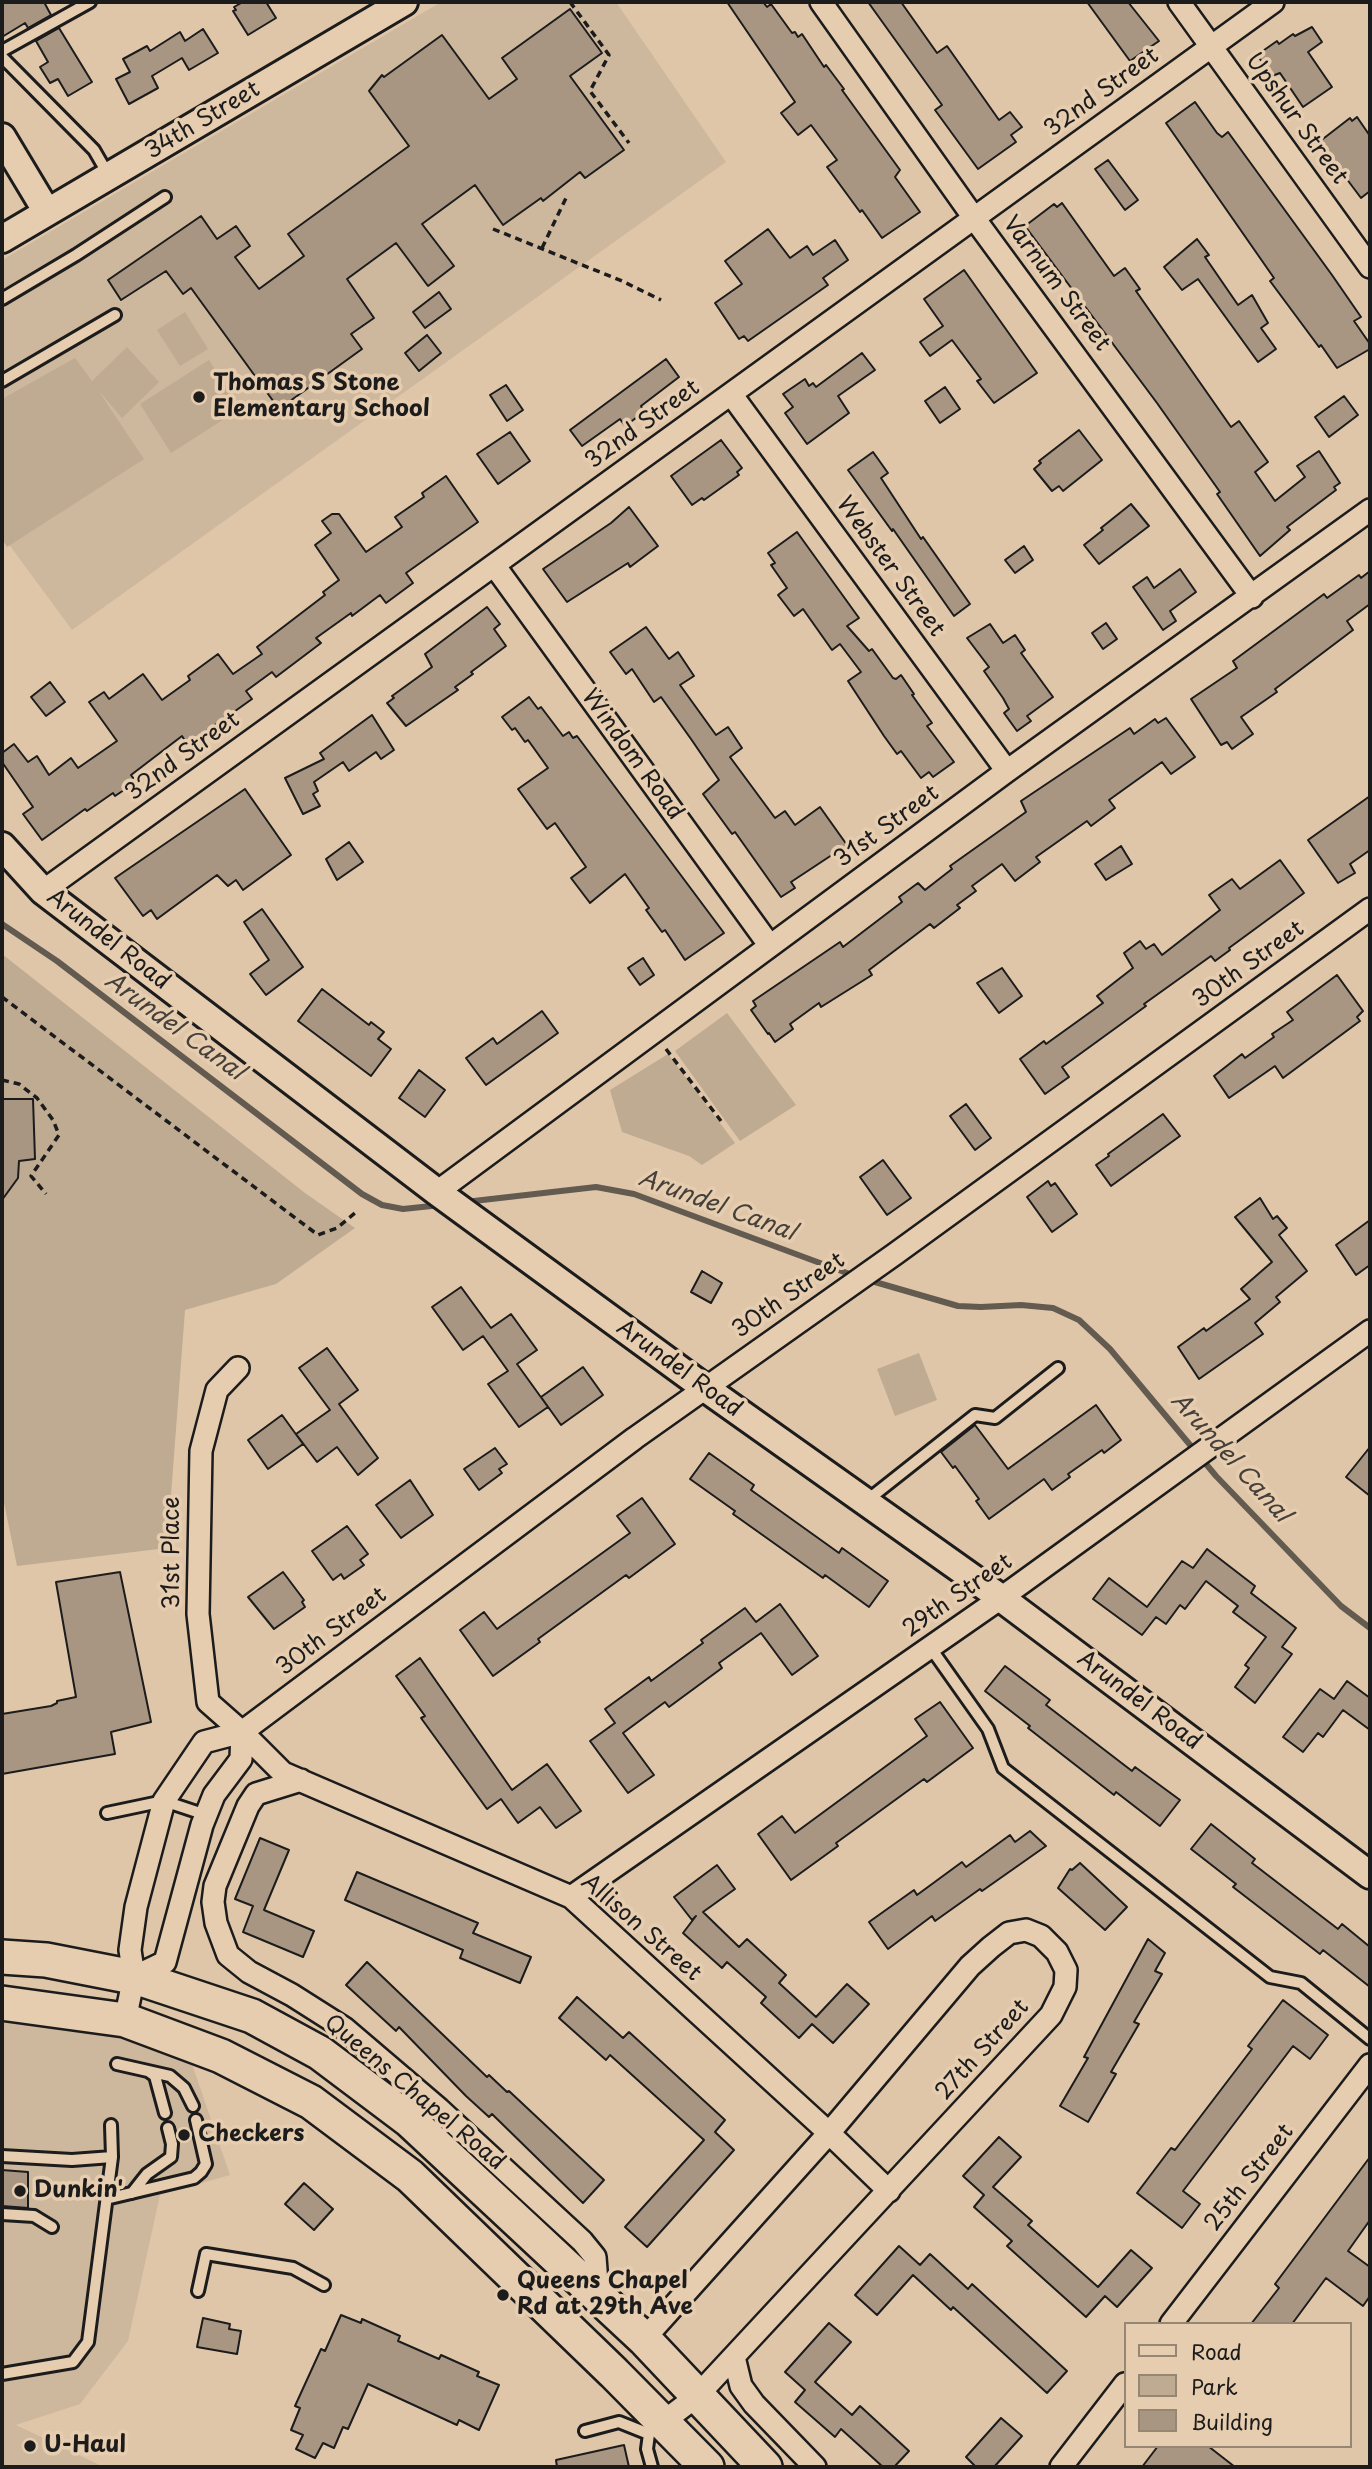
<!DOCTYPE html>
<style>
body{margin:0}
#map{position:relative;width:1372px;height:2469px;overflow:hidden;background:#dfc6a9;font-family:"Playpen Sans",sans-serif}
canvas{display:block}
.frame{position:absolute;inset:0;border:4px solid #1c1c1c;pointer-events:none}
.legend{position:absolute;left:1124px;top:2322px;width:228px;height:126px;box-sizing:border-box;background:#e7cdaf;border:2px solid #968674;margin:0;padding:9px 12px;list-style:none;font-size:21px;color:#1c1c1c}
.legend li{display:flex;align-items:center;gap:14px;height:35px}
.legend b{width:35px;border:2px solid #968674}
</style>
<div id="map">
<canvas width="1372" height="2469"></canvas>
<div class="frame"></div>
<ul class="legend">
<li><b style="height:9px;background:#e7cdaf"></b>Road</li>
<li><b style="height:19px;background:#bfaa92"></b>Park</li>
<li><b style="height:19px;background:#a89682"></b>Building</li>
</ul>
</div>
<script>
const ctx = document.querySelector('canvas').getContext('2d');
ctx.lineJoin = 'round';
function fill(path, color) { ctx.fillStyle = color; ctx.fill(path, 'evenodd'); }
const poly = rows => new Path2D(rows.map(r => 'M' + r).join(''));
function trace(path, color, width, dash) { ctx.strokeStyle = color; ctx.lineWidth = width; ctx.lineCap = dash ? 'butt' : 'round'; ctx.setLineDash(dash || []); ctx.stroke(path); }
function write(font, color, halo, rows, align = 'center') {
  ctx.font = font + ' "Playpen Sans",sans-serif'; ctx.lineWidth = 7; ctx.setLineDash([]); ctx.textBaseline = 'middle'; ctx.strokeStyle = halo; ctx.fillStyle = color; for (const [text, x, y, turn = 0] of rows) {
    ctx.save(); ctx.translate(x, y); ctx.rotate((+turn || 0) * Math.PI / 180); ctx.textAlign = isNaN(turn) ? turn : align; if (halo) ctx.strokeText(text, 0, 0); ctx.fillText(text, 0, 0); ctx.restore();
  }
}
fill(poly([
 [441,2,616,2,726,162,72,630,2,535,2,260],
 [2,2014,100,2027,189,2055,230,2175,160,2195,128,2341,80,2404,16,2425,104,2467,2,2467]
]), '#ceb89d');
fill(poly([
 [185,312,208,349,180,366,157,330],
 [127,347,159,382,122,418,98,390,144,459,7,547,2,539,2,399,75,358,92,381],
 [209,360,240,409,171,453,140,404],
 [2,954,305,1193,355,1228,276,1284,185,1310,167,1548,17,1566,2,1493],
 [727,1013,796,1105,740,1141,675,1051],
 [668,1054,735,1143,702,1165,689,1156,622,1132,610,1090],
 [919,1353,937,1400,895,1416,877,1369]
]), '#bfaa92');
trace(poly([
 [2,924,57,961,362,1194,382,1205,403,1209,441,1205],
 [465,1202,596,1187,634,1194,855,1276],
 [868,1280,958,1306,981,1307,1021,1305,1053,1308,1079,1320,1110,1349,1216,1476,1341,1606,1370,1628]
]), '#635a50', 6);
const building = poly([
 [2,2,44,2,51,15,28,28,25,23,2,37,2,2],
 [243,2,266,2,276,18,248,35,233,11,236,10,234,7,243,2],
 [727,2,763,2,767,7,771,4,792,33,795,32,798,37,802,34,824,67,826,65,844,89,842,90,900,170,895,177,920,212,882,238,862,210,860,212,827,167,837,160,811,125,798,135,781,113,795,102,727,2],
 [868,2,901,2,937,53,947,46,999,120,1010,112,1022,127,1011,135,1016,142,978,169,935,110,942,105,868,2],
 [1087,2,1128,2,1159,41,1130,61,1087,2],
 [570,9,602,53,570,76,624,150,585,178,580,172,543,201,541,198,503,225,475,185,422,224,454,266,428,286,396,243,347,279,374,318,351,334,362,349,279,409,191,288,183,294,166,271,121,300,108,280,201,216,217,239,236,226,250,246,235,257,259,289,304,256,288,234,409,146,369,91,382,75,384,77,442,35,489,99,517,79,502,58,570,9],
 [1312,27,1322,42,1308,52,1332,87,1303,107,1280,73,1272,76,1257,55,1277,41,1279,44,1293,34,1295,36,1312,27],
 [59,28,92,82,68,96,58,79,50,83,40,67,48,62,36,41,59,28],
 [203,29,218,53,189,70,182,58,152,76,158,88,129,104,116,79,130,72,123,59,147,46,150,51,180,32,185,41,203,29],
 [1195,102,1217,133,1222,137,1228,132,1332,275,1361,317,1354,321,1370,344,1370,349,1337,368,1321,345,1319,347,1270,281,1274,278,1166,123,1195,102],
 [1357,117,1370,136,1370,191,1361,198,1319,142,1350,118,1352,121,1357,117],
 [1108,160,1138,200,1125,210,1095,169,1108,160],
 [1062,203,1114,276,1125,268,1140,289,1136,291,1231,427,1239,421,1268,462,1255,472,1275,501,1305,477,1297,466,1319,451,1340,483,1334,487,1336,490,1287,527,1290,530,1260,556,1217,494,1220,492,1157,403,1025,226,1054,204,1057,207,1062,203],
 [768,229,790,258,807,246,813,255,835,240,848,260,823,278,828,285,748,341,744,336,739,339,715,303,742,284,725,261,768,229],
 [1197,239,1209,255,1205,257,1238,305,1252,295,1268,323,1261,328,1276,349,1258,362,1198,279,1182,290,1164,267,1197,239],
 [964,270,1037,373,994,403,977,381,981,379,952,340,930,356,920,342,943,326,924,299,964,270],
 [439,292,451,309,425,328,413,312,439,292],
 [427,335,441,353,419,371,405,353,427,335],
 [862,353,875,370,838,396,849,413,807,444,785,413,793,407,783,394,805,379,809,386,813,383,816,387,862,353],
 [666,359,679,377,641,406,644,412,625,426,620,419,582,446,570,430,666,359],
 [506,385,523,410,507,421,490,395,506,385],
 [945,387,960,409,940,423,925,401,945,387],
 [1344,396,1358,415,1329,437,1315,417,1344,396],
 [1079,430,1102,460,1063,491,1059,486,1052,491,1034,469,1041,463,1039,461,1079,430],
 [510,432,530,461,498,484,477,454,510,432],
 [721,440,742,468,737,472,739,475,704,500,702,498,692,505,671,476,721,440],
 [873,452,888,473,881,478,921,539,923,537,970,604,954,616,893,529,892,531,848,470,873,452],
 [446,476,478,522,406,573,413,583,386,603,380,595,352,616,351,613,316,638,321,643,276,677,272,672,246,691,252,699,231,714,187,744,182,736,131,775,136,782,115,796,113,793,87,811,85,809,42,840,23,814,33,807,2,762,2,753,14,744,28,762,37,756,49,775,71,758,78,768,117,741,89,702,104,692,109,699,143,674,162,700,190,680,188,676,218,654,233,674,262,654,257,647,325,595,323,592,339,580,315,545,331,533,322,521,332,514,339,514,366,552,402,527,395,517,424,497,422,493,446,476],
 [1131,504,1149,526,1099,564,1084,545,1103,530,1101,528,1131,504],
 [629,507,658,546,630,567,628,563,567,602,543,569,611,523,629,507],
 [797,532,859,618,847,626,869,651,872,649,893,678,896,679,901,675,914,694,912,695,932,723,927,726,954,762,933,777,929,772,921,778,901,751,897,754,884,736,848,681,861,672,840,644,832,650,803,609,794,616,778,595,787,588,771,565,775,563,768,553,797,532],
 [1024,546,1033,560,1015,573,1005,560,1024,546],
 [1180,569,1196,592,1170,611,1176,621,1163,630,1133,587,1147,577,1154,588,1180,569],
 [1370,571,1370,604,1347,621,1353,630,1275,689,1277,692,1241,717,1253,734,1232,749,1227,742,1221,745,1191,699,1237,668,1233,661,1324,594,1327,598,1359,575,1361,578,1370,571],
 [487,607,500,624,494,629,506,646,471,672,473,674,455,687,458,690,406,726,387,703,394,698,392,696,432,667,425,654,487,607],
 [1106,623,1117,639,1103,649,1092,633,1106,623],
 [990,624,1003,643,1015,635,1025,650,1021,653,1053,697,1027,716,1031,721,1017,731,1004,713,1009,709,1003,698,984,671,989,667,967,638,990,624],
 [646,627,669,659,678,652,694,676,680,685,716,735,728,727,742,748,730,757,775,818,785,811,795,825,820,807,847,845,791,882,795,888,781,897,735,832,732,834,703,794,719,780,691,739,661,697,654,702,632,669,626,674,610,652,646,627],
 [50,682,65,702,46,716,31,697,50,682],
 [529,697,538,709,541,707,563,736,569,732,573,738,577,736,724,933,685,960,665,930,662,932,646,910,649,908,625,874,590,903,571,878,586,867,555,823,547,829,518,789,548,768,528,740,525,742,515,728,512,730,502,717,529,697],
 [372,715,394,750,381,759,376,752,349,771,343,762,314,782,318,791,313,794,320,806,303,814,285,778,324,759,320,753,372,715],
 [1166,718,1195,757,1171,774,1162,762,1109,800,1115,808,1091,826,1087,821,1036,857,1040,862,1015,881,1002,864,972,886,976,891,957,905,960,908,934,928,930,924,869,970,872,975,821,1007,819,1003,790,1024,793,1029,775,1042,769,1033,768,1034,751,1010,756,1006,753,1001,840,942,843,947,902,902,899,897,918,883,925,890,952,869,950,866,1026,812,1021,801,1130,728,1134,734,1155,719,1158,723,1166,718],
 [245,789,291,855,243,890,236,880,228,886,217,875,157,919,151,910,143,916,115,878,245,789],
 [1370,796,1370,850,1350,864,1355,873,1338,883,1308,840,1370,796],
 [349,842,363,862,337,880,326,859,349,842],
 [1121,846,1132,864,1106,880,1095,864,1121,846],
 [1280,860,1304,893,1229,948,1230,950,1215,961,1211,956,1144,1004,1146,1006,1062,1067,1069,1077,1045,1094,1020,1059,1044,1041,1046,1044,1103,1003,1097,996,1133,968,1124,953,1140,941,1146,949,1154,944,1162,955,1220,910,1209,895,1232,879,1240,889,1280,860],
 [262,909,303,967,266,995,250,974,269,960,244,922,262,909],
 [643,958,654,975,640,985,628,968,643,958],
 [1002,968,1022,996,999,1013,977,983,1002,968],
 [1337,975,1363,1011,1357,1017,1360,1021,1283,1078,1275,1066,1229,1098,1214,1076,1242,1054,1245,1058,1274,1037,1272,1034,1293,1020,1287,1012,1337,975],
 [322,989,369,1025,371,1022,384,1032,378,1039,391,1049,371,1076,298,1021,322,989],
 [542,1011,558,1033,486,1085,466,1058,493,1038,497,1044,542,1011],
 [419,1070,445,1090,425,1117,399,1098,419,1070],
 [2,1099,33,1099,35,1159,19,1161,18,1178,2,1200,2,1099],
 [966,1104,991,1138,975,1150,950,1116,966,1104],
 [1163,1114,1180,1136,1111,1186,1096,1165,1109,1156,1108,1154,1163,1114],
 [883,1160,911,1198,887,1215,860,1177,883,1160],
 [1048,1181,1051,1186,1055,1183,1077,1214,1052,1232,1027,1197,1048,1181],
 [1260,1198,1273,1219,1277,1216,1287,1228,1279,1235,1307,1271,1276,1297,1280,1302,1255,1323,1263,1334,1199,1379,1178,1347,1204,1328,1206,1331,1250,1299,1241,1289,1272,1262,1235,1217,1260,1198],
 [1370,1220,1370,1265,1356,1275,1336,1245,1370,1220],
 [702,1271,722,1283,711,1303,691,1292,702,1271],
 [461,1287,491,1328,511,1314,537,1350,517,1364,548,1407,519,1427,488,1384,508,1371,483,1336,463,1350,432,1307,461,1287],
 [327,1348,358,1390,339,1404,378,1458,358,1475,337,1447,317,1462,296,1434,330,1410,299,1368,327,1348],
 [583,1367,603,1395,561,1425,541,1397,583,1367],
 [1096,1405,1121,1440,1104,1453,1102,1450,1068,1474,1070,1477,1052,1490,1044,1479,989,1519,976,1501,979,1499,955,1466,953,1468,941,1452,975,1425,1008,1469,1096,1405],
 [282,1415,303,1444,268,1469,248,1440,282,1415],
 [1370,1447,1370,1496,1346,1477,1370,1447],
 [495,1448,507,1464,499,1469,502,1473,479,1490,464,1469,495,1448],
 [709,1453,754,1485,751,1490,839,1553,842,1548,888,1581,869,1607,825,1575,823,1578,733,1514,735,1511,690,1479,709,1453],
 [410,1480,433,1515,401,1538,376,1505,410,1480],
 [642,1498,675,1544,629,1578,626,1575,538,1639,540,1642,493,1676,460,1630,484,1612,497,1629,630,1533,617,1516,642,1498],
 [347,1526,368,1554,360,1560,364,1565,344,1579,341,1574,333,1580,312,1551,347,1526],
 [1207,1549,1255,1586,1251,1593,1296,1628,1282,1647,1292,1654,1255,1703,1235,1687,1249,1668,1245,1665,1266,1637,1233,1612,1238,1606,1206,1581,1185,1609,1180,1605,1166,1624,1156,1617,1142,1635,1093,1599,1109,1578,1147,1607,1182,1561,1193,1568,1207,1549],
 [120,1572,151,1722,111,1732,115,1754,2,1774,2,1714,51,1706,57,1703,57,1701,76,1697,56,1582,120,1572],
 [283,1572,304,1600,302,1602,305,1607,274,1629,248,1597,283,1572],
 [780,1604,818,1656,792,1675,761,1633,719,1663,722,1668,669,1707,665,1702,623,1733,654,1775,628,1793,590,1741,615,1723,605,1709,649,1677,651,1681,703,1643,701,1640,745,1608,756,1622,780,1604],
 [420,1658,512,1790,547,1764,581,1811,556,1828,540,1807,518,1823,501,1799,487,1809,421,1718,425,1716,396,1676,420,1658],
 [1005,1666,1050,1700,1046,1705,1132,1771,1135,1767,1180,1800,1160,1826,1116,1792,1114,1795,1028,1728,1030,1726,985,1691,1005,1666],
 [1347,1681,1370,1698,1370,1730,1343,1710,1323,1737,1318,1733,1303,1752,1283,1737,1320,1689,1334,1699,1347,1681],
 [940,1702,973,1748,927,1782,924,1779,836,1843,838,1846,791,1880,758,1834,782,1816,795,1833,927,1736,915,1719,940,1702],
 [1211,1824,1255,1859,1252,1863,1338,1929,1342,1924,1370,1947,1370,1987,1323,1950,1320,1954,1233,1887,1236,1884,1191,1849,1211,1824],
 [1030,1831,1046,1846,982,1891,980,1889,935,1921,932,1916,888,1949,869,1922,914,1890,917,1895,962,1862,966,1867,1010,1835,1015,1842,1030,1831],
 [260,1838,289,1850,264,1910,314,1931,303,1957,243,1932,253,1906,235,1899,260,1838],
 [1080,1863,1127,1907,1105,1930,1058,1888,1070,1869,1072,1870,1080,1863],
 [717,1865,735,1889,703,1912,739,1947,747,1939,786,1975,779,1983,816,2017,847,1984,869,2004,833,2043,812,2024,799,2038,761,2003,766,1997,727,1962,722,1968,683,1933,696,1916,692,1920,674,1897,717,1865],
 [357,1872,478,1923,473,1933,531,1957,520,1983,460,1958,463,1950,345,1900,357,1872],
 [1148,1939,1165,1953,1155,1971,1162,1974,1134,2022,1139,2024,1111,2072,1116,2074,1088,2122,1060,2106,1088,2058,1084,2057,1148,1939],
 [367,1962,487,2077,489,2075,507,2092,509,2091,604,2180,583,2203,492,2114,489,2117,466,2096,399,2027,396,2031,346,1985,367,1962],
 [577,1997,623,2038,629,2032,725,2120,715,2132,734,2150,647,2247,625,2227,704,2140,610,2055,606,2060,559,2018,577,1997],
 [1283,2000,1328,2035,1310,2059,1293,2046,1183,2191,1200,2204,1182,2228,1137,2193,1171,2148,1175,2150,1252,2049,1248,2046,1283,2000],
 [999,2137,1021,2157,993,2187,1032,2221,1028,2225,1098,2287,1131,2250,1152,2268,1117,2307,1105,2296,1086,2317,1007,2246,1012,2241,974,2207,984,2195,963,2176,999,2137],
 [1370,2157,1370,2220,1348,2251,1370,2267,1370,2296,1363,2306,1326,2278,1292,2324,1251,2324,1279,2288,1275,2284,1370,2157],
 [2,2170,28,2172,28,2208,2,2206,2,2170],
 [304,2183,333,2209,314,2230,285,2204,304,2183],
 [899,2246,920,2265,930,2254,968,2289,972,2284,1067,2371,1047,2393,953,2307,951,2310,913,2275,877,2315,855,2295,899,2246],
 [341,2315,361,2323,362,2319,400,2336,398,2341,439,2359,441,2355,479,2372,477,2376,499,2385,479,2430,459,2420,457,2425,368,2384,348,2429,343,2427,334,2448,323,2443,315,2458,296,2449,303,2435,291,2430,300,2408,295,2406,321,2349,325,2351,341,2315],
 [203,2318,230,2324,229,2329,241,2331,237,2354,197,2347,203,2318],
 [829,2323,851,2342,815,2382,852,2415,860,2406,909,2451,894,2467,883,2467,841,2429,835,2437,795,2402,805,2390,785,2372,829,2323],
 [1001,2418,1022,2436,994,2467,976,2467,966,2457,1001,2418],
 [624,2445,629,2467,557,2467,556,2460,624,2445],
 [1158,2446,1208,2446,1235,2467,1142,2467,1158,2446]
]);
fill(building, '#a89682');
trace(building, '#1c1c1c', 2);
const service = poly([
 [2,51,90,2],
 [2,57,94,150,109,176],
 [2,299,76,255,165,197],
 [2,381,115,315],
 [865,1502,975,1415,995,1418,1058,1368],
 [930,1647,988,1729,1003,1768,1270,1977,1301,1983,1370,2039],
 [107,1813,164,1801,206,1815],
 [117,2064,170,2076,184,2088,193,2106],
 [148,2071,155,2076,165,2113],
 [2,2156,72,2160,112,2157],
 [132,2193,147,2174,171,2157,172,2144,168,2128],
 [106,2199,194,2178,201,2172,206,2164,196,2120],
 [2,2214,34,2216,52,2227],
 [198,2291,206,2254,293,2268,324,2285],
 [2,2374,73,2362,88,2342,112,2157,111,2125],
 [585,2431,619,2422,649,2434],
 [652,2467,647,2449,649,2434,653,2431]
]);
const minor = poly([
 [821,2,974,218,1252,597],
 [1179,2,1370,267],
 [731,394,1007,771],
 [494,565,770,946],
 [43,891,1273,2],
 [437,1192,1007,771,1370,510],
 [238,1368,217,1390,201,1451,198,1614,208,1702,242,1732,283,1773,571,1897,829,2133,889,2191],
 [301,1780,256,1794,248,1806,215,1886,213,1902,216,1923,228,1955,249,1972,292,1995,344,2028,439,2109,582,2241,595,2257,598,2296],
 [571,1897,1001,1598,1370,1331],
 [134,1977,165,1962,202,1825,214,1795,241,1759,242,1732],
 [125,2020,134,1977,130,1950,136,1907,164,1801,204,1742,242,1732,635,1438,895,1254,1370,909],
 [1171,2324,1370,2065],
 [644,2339,829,2133,970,1966,991,1947,1009,1933,1026,1930,1041,1936,1057,1952,1066,1970,1065,1987,1051,2015,697,2396,663,2422],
 [734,2357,741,2386,754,2404,815,2467],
 [1061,2467,1125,2384]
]);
const tertiary = poly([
 [2,137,47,212],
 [2,239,404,2],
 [2,846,43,891,437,1192,705,1388,1001,1598,1370,1875]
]);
const primary = poly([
 [2,1957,46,1960,138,1978,252,2016,320,2053,409,2120,644,2339,765,2467],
 [2,2003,125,2020,221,2056,311,2102,410,2176,614,2373,707,2467]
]);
trace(service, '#1c1c1c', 16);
trace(minor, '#1c1c1c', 26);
trace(tertiary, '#1c1c1c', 32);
trace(primary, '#1c1c1c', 38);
trace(poly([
 [570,2,609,55,590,91,629,143],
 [493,229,622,281,661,300],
 [542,248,566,198],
 [2,997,318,1235,337,1228,355,1213],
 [666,1049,721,1121],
 [2,1080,19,1084,37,1098,53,1120,59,1135,31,1176,46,1194]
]), '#1c1c1c', 3.5, [7, 5]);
trace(service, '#e7cdaf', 10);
trace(minor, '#e7cdaf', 21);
trace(tertiary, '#e7cdaf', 26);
trace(primary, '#e7cdaf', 33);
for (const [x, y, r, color] of [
 [199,397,7,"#1c1c1c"],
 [184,2135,7,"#1c1c1c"],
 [20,2191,7,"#1c1c1c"],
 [503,2295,7,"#1c1c1c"],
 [30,2446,7,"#1c1c1c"]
]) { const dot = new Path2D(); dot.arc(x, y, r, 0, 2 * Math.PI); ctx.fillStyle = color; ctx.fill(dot); trace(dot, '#e7cdaf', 2.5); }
write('23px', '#1c1c1c', '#e7cdaf', [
 ["32nd Street",1102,93,-36],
 ["Upshur Street",1296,119,54],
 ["34th Street",203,121,-31],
 ["Varnum Street",1056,284,53],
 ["32nd Street",643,425,-36],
 ["Webster Street",890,567,54],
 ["Windom Road",632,755,54],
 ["32nd Street",183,757,-36],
 ["31st Street",887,827,-36],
 ["Arundel Road",108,940,38],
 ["30th Street",1249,965,-36],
 ["30th Street",789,1296,-35],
 ["Arundel Road",679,1369,36],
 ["31st Place",173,1553,-90],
 ["29th Street",958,1596,-35],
 ["30th Street",332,1632,-37],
 ["Arundel Road",1139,1701,37],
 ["Allison Street",641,1928,41],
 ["27th Street",983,2050,-48],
 ["Queens Chapel Road",414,2093,40],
 ["25th Street",1250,2178,-52]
]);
write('bold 23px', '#1c1c1c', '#e7cdaf', [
 ["Thomas S Stone",213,384],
 ["Elementary School",213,410],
 ["Checkers",198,2135],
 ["Dunkin'",34,2191],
 ["Queens Chapel",517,2282],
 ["Rd at 29th Ave",517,2308],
 ["U-Haul",44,2446]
], 'left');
write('italic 24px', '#45403a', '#e7cdaf', [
 ["Arundel Canal",174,1027,36],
 ["Arundel Canal",717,1206,20],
 ["Arundel Canal",1230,1458,48]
]);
</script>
